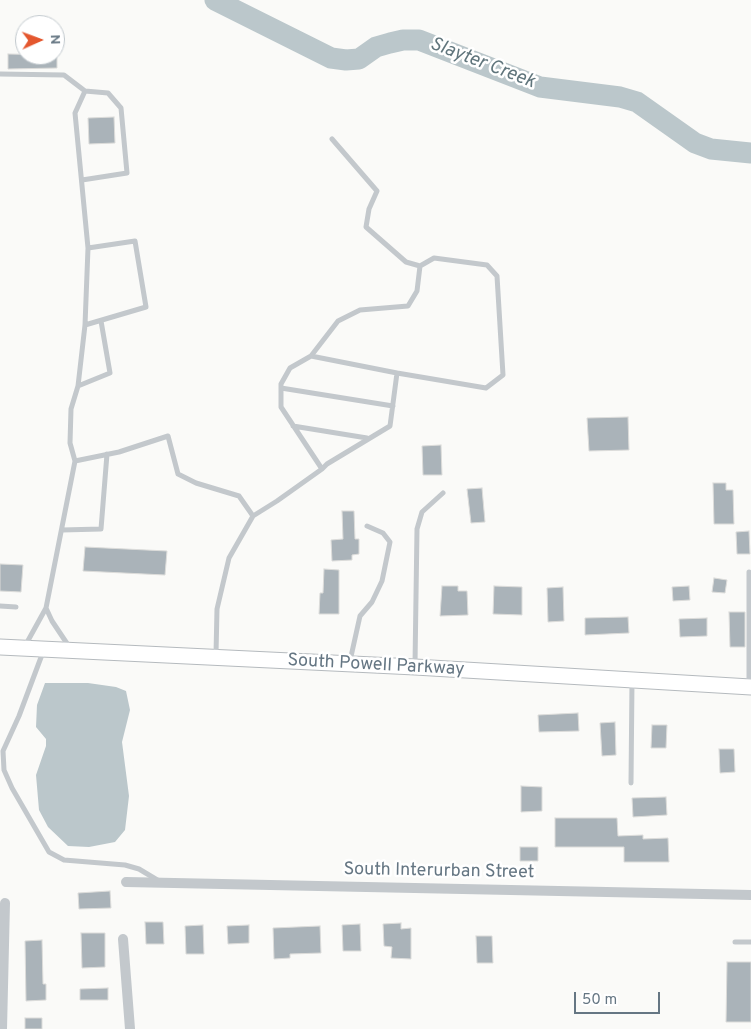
<!DOCTYPE html>
<style>
body{margin:0}
#map{position:relative;width:751px;height:1029px;overflow:hidden;background:#fafaf8;font-family:Overpass,sans-serif}
canvas{display:block}
.north{position:absolute;left:15px;top:15px;width:50px;height:50px;box-sizing:border-box;background:#fff;border:1px solid #c1c8cd;border-radius:50%;rotate:88deg;font-size:14px;font-weight:700;line-height:20px;text-align:center;color:#657683}
.north::after{content:'';display:block;margin:auto;width:18px;height:22px;background:#e4572e;clip-path:polygon(50% 0,100% 100%,50% 72%,0 100%)}
.scale{position:absolute;left:574px;top:992px;width:86px;height:22px;box-sizing:border-box;border:2px solid #657683;border-top:0;padding-left:6px;font-size:15px;line-height:18px;white-space:nowrap;color:#657683;-webkit-text-stroke:4px #fff;paint-order:stroke}
</style>
<div id="map">
<canvas width="751" height="1029"></canvas>
<div class="north">N</div>
<div class="scale">50 m</div>
</div>
<script>
const ctx = document.querySelector('canvas').getContext('2d');
ctx.lineJoin = 'round';
function fill(path, color) { ctx.fillStyle = color; ctx.fill(path, 'evenodd'); }
const poly = rows => new Path2D(rows.map(r => 'M' + r).join(''));
function trace(path, color, width, dash) { ctx.strokeStyle = color; ctx.lineWidth = width; ctx.lineCap = dash ? 'butt' : 'round'; ctx.setLineDash(dash || []); ctx.stroke(path); }
function write(font, color, halo, rows, align = 'center') {
  ctx.font = font + ' Overpass,sans-serif'; ctx.lineWidth = 5; ctx.setLineDash([]); ctx.textBaseline = 'middle'; ctx.strokeStyle = halo; ctx.fillStyle = color; for (const [text, x, y, turn = 0] of rows) {
    ctx.save(); ctx.translate(x, y); ctx.rotate((+turn || 0) * Math.PI / 180); ctx.textAlign = isNaN(turn) ? turn : align; if (halo) ctx.strokeText(text, 0, 0); ctx.fillText(text, 0, 0); ctx.restore();
  }
}
fill(poly([
 [45,683,88,683,116,687,126,691,130,710,122,742,129,796,125,830,115,842,89,847,68,846,48,827,39,810,36,775,46,746,46,739,36,727,37,705]
]), '#bbc7cb');
trace(poly([
 [215,0,331,58,346,60,359,59,376,47,390,43,403,40,419,40,540,87,620,97,637,102,695,143,711,149,751,153]
]), '#bbc7cb', 21);
const building = poly([
 [8,54,57,55,57,68,8,69,8,54],
 [114,117,115,143,89,144,88,118,114,117],
 [628,417,629,450,589,451,587,418,628,417],
 [441,445,442,475,423,475,422,446,441,445],
 [713,483,726,483,726,490,733,490,734,524,714,524,713,483],
 [482,488,485,522,471,523,467,489,482,488],
 [342,511,354,511,355,539,359,539,359,554,352,555,352,560,332,561,331,540,343,539,342,511],
 [749,531,750,554,737,554,736,532,749,531],
 [85,547,167,551,165,575,83,571,85,547],
 [0,564,23,565,21,592,0,591,0,564],
 [324,569,339,570,339,614,319,614,320,593,323,593,324,569],
 [714,578,727,580,725,593,712,592,714,578],
 [442,586,458,586,458,591,467,591,468,615,440,616,442,586],
 [494,586,522,587,522,615,493,614,494,586],
 [689,586,690,600,673,601,672,587,689,586],
 [563,587,564,621,548,622,547,588,563,587],
 [729,612,745,612,745,647,730,647,729,612],
 [628,617,629,633,585,635,585,618,628,617],
 [707,618,707,636,680,637,679,619,707,618],
 [578,713,579,731,539,732,538,715,578,713],
 [615,722,616,755,602,756,600,723,615,722],
 [652,725,667,725,666,748,651,748,652,725],
 [719,749,734,749,735,772,720,773,719,749],
 [521,786,542,787,542,811,521,812,521,786],
 [666,797,667,815,633,817,632,798,666,797],
 [555,818,617,818,618,836,643,835,643,839,668,838,669,862,624,862,624,847,555,847,555,818],
 [520,847,538,847,538,861,520,861,520,847],
 [110,891,111,908,79,909,78,893,110,891],
 [145,922,163,922,164,944,146,944,145,922],
 [401,923,401,929,411,928,411,959,391,958,392,947,384,946,383,924,401,923],
 [360,924,361,951,343,951,342,925,360,924],
 [203,925,204,954,186,954,185,926,203,925],
 [249,925,249,943,228,944,227,926,249,925],
 [320,926,321,953,290,954,290,958,274,959,273,928,320,926],
 [81,933,105,933,105,967,82,968,81,933],
 [476,936,492,936,493,963,477,963,476,936],
 [42,940,43,984,46,984,46,1000,26,1001,25,941,42,940],
 [727,962,751,962,751,1022,726,1022,727,962],
 [108,988,108,1000,80,1000,80,989,108,988],
 [25,1018,42,1018,42,1029,25,1029,25,1018]
]);
fill(building, '#aab3b9');
trace(building, '#dcdcda', 1);
const primary = poly([
 [0,647,415,667,751,687]
]);
trace(primary, '#b5babe', 17);
trace(poly([
 [0,74,64,75,85,91],
 [332,139,377,191,369,209,366,227,406,262,420,266],
 [85,325,146,307,135,241,88,248],
 [311,356,397,373],
 [78,386,110,373,101,321],
 [281,388,393,406],
 [293,426,367,438],
 [75,461,119,452,168,436,178,474,196,483,239,496,253,516],
 [62,530,101,529,107,454],
 [749,572,749,684],
 [0,606,16,607],
 [46,608,52,621,70,648],
 [25,646,46,608,75,461,70,443,71,409,78,386,85,325,88,248,75,113,85,91,108,93,121,108,127,173,82,180],
 [43,652,19,716,3,751,4,770,12,788,49,852,64,860,125,865,139,869,159,881],
 [216,654,217,609,229,558,253,516,277,501,322,469,327,464,390,426,397,373,486,388,503,375,497,276,487,265,434,258,420,266,417,291,408,306,360,310,338,321,311,356,290,368,281,384,281,407,322,469],
 [350,661,360,616,372,602,382,581,390,542,383,533,367,526],
 [415,664,417,529,422,512,443,493],
 [631,783,632,681],
 [735,942,751,942]
]), '#c3c8cc', 5);
trace(poly([
 [126,882,751,895],
 [123,939,130,1029],
 [2,1029,5,903]
]), '#c3c8cc', 10);
trace(primary, '#fff', 15);
write('18px', '#657683', '#fff', [
 ["South Powell Parkway",376,666,3],
 ["South Interurban Street",439,872,1]
]);
write('italic 19px', '#60757c', '#fff', [
 ["Slayter Creek",482,64,21]
]);
</script>
